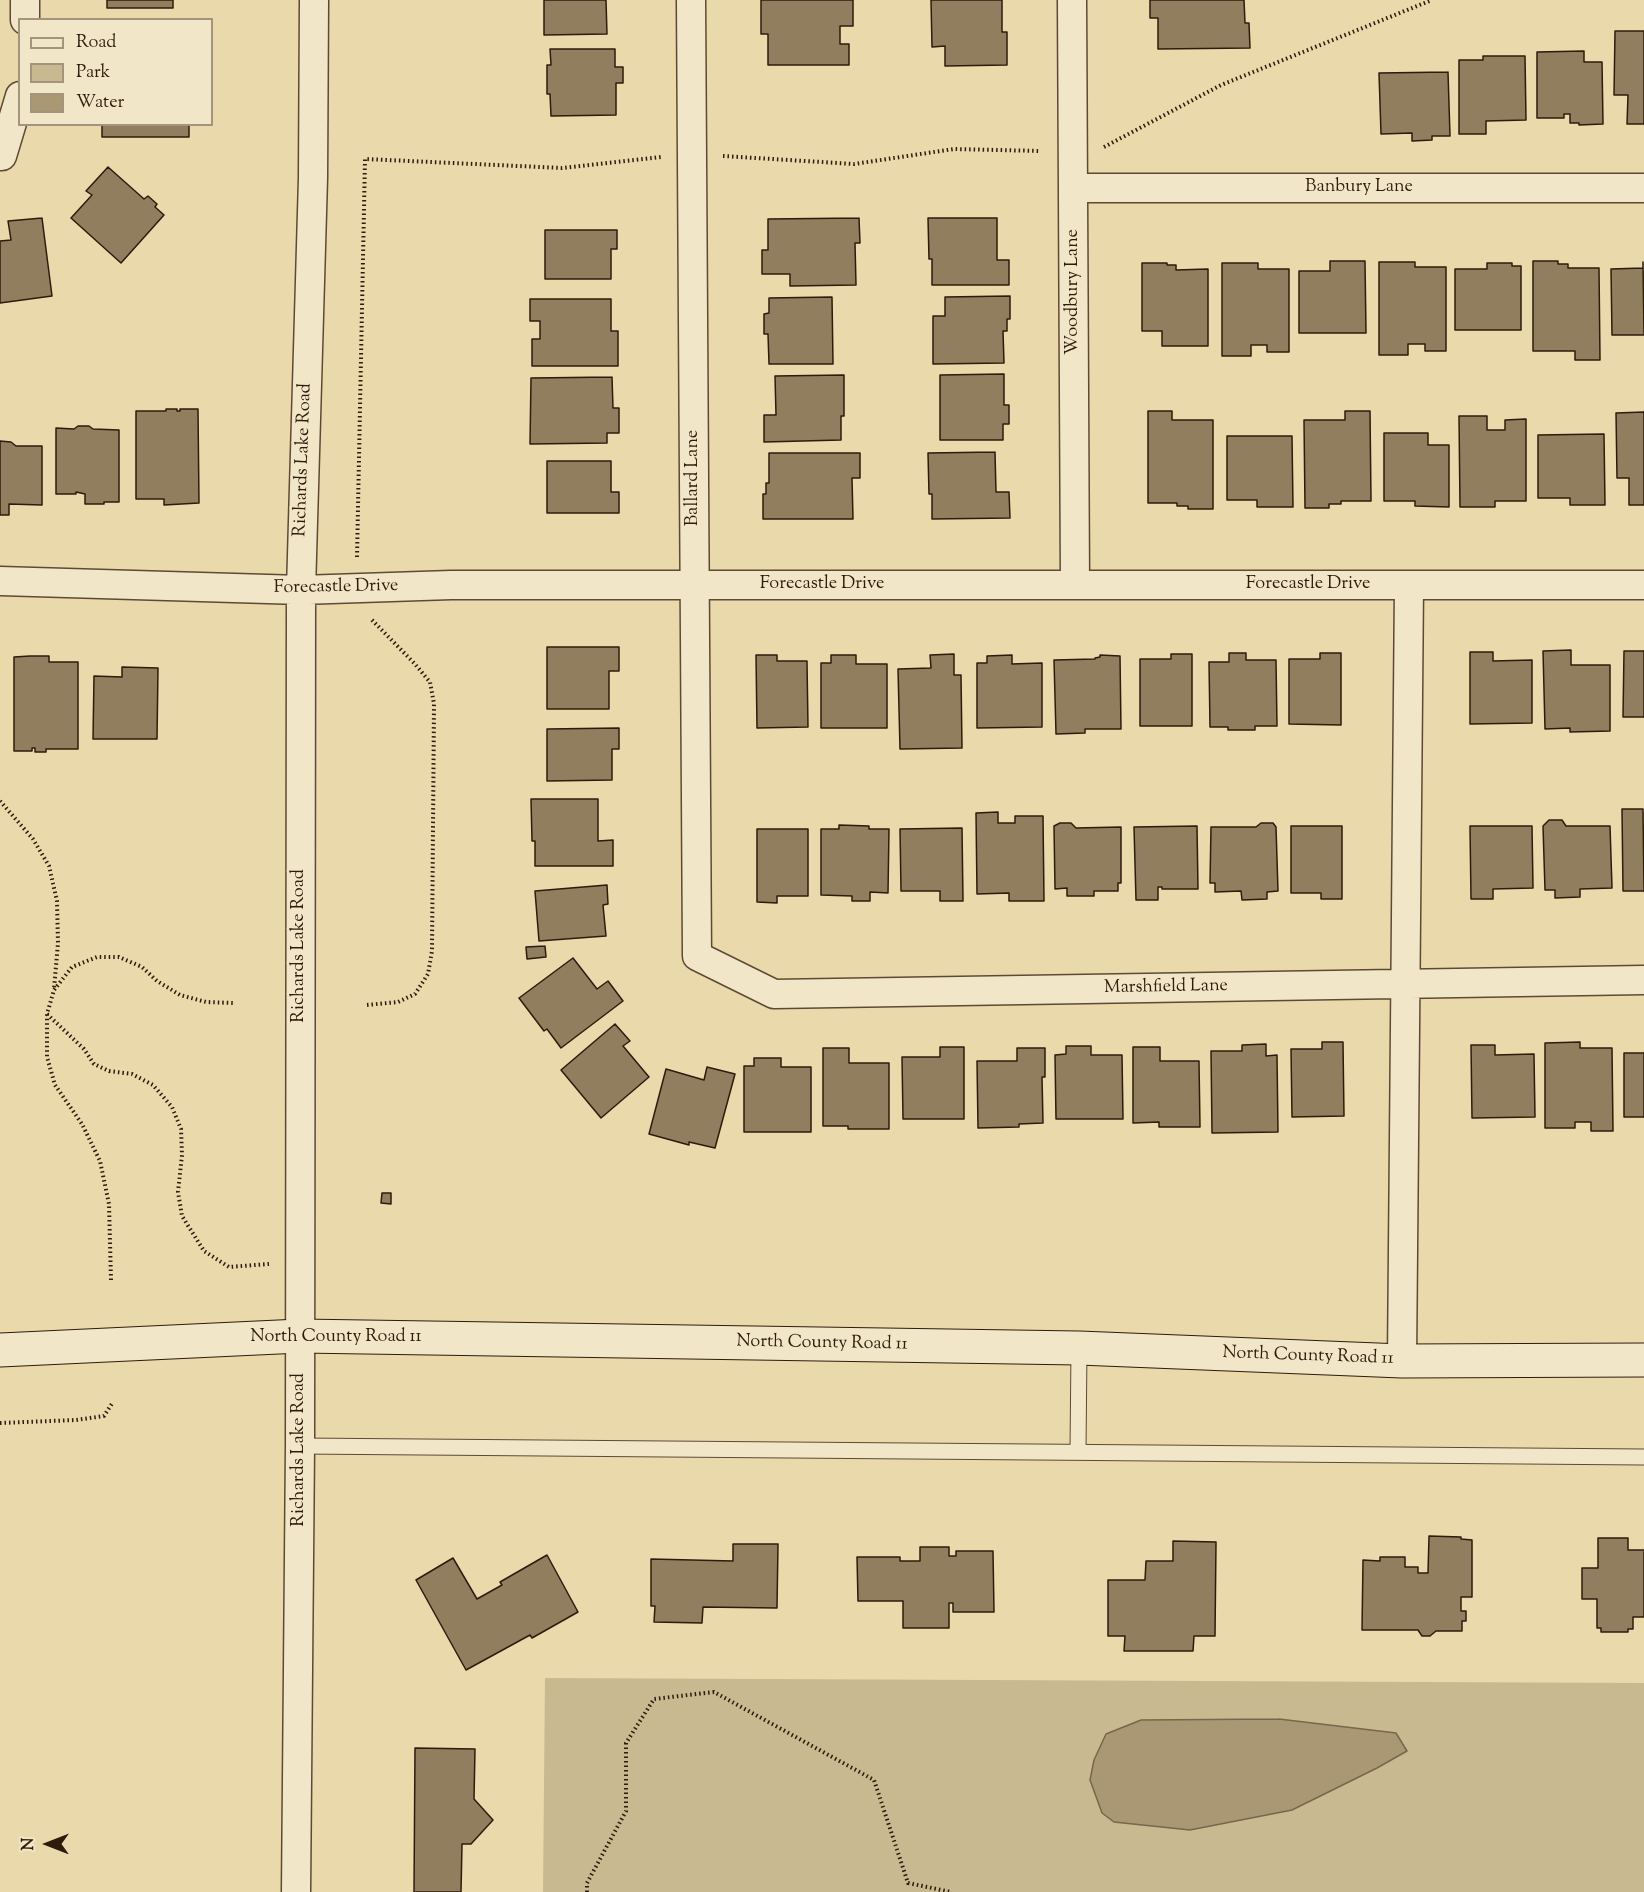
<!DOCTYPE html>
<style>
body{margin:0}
#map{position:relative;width:1644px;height:1892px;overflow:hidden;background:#e9d9ab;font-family:"Sorts Mill Goudy",serif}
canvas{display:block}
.legend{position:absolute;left:18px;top:18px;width:195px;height:108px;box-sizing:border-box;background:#f1e6c8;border:2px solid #a3957d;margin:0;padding:8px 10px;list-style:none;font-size:18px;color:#2f1b0c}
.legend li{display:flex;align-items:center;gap:12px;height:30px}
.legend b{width:30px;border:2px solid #a3957d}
.north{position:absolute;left:18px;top:1814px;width:60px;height:60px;-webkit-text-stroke:4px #f1e6c8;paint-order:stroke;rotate:270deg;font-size:16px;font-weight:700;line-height:24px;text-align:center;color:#2f1b0c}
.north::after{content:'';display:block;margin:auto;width:21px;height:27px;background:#2f1b0c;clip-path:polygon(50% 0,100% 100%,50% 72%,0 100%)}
</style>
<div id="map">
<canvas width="1644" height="1892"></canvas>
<ul class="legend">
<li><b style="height:8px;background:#f1e6c8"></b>Road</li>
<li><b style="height:16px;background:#c9b990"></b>Park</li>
<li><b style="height:16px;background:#aa9875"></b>Water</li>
</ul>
<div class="north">N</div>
</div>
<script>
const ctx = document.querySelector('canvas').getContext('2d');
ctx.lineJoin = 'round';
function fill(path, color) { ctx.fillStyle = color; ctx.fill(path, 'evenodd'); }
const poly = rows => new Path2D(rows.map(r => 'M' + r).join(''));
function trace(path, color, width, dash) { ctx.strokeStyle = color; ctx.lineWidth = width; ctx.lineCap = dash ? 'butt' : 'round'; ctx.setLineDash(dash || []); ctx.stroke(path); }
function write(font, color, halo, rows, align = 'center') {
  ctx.font = font + ' "Sorts Mill Goudy",serif'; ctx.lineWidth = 4.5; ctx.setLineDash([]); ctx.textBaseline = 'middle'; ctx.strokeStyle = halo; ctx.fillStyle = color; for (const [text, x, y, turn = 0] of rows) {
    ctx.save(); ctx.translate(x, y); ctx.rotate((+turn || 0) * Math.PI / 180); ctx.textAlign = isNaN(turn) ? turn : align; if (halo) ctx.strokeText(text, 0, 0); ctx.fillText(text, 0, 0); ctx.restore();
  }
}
fill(poly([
 [545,1678,1644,1683,1644,1892,543,1892]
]), '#c9b990');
const water = poly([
 [1279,1719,1396,1733,1407,1751,1377,1768,1292,1810,1190,1830,1114,1822,1102,1813,1090,1780,1094,1760,1106,1734,1141,1720,1279,1719]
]);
fill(water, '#aa9875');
trace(water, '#79664b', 1.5);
const building = poly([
 [107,0,173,0,173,8,107,8,107,0],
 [544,0,606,0,607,34,544,35,544,0],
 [761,0,853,0,853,26,840,26,840,44,849,44,849,65,768,65,768,34,761,34,761,0],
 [931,0,1002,0,1002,32,1007,32,1007,65,945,66,945,46,932,47,931,0],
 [1150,0,1244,0,1245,23,1249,23,1250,48,1158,49,1158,18,1150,18,1150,0],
 [1615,31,1644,31,1644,124,1627,124,1628,95,1614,95,1615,31],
 [550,49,615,49,615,67,623,67,623,83,616,83,616,115,551,116,550,94,547,94,547,65,551,65,550,49],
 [1584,51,1584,62,1602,62,1603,124,1579,125,1579,123,1570,123,1570,114,1564,114,1564,118,1537,118,1537,52,1584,51],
 [1483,56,1525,56,1526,120,1486,121,1486,134,1459,134,1459,60,1483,60,1483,56],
 [1448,72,1450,136,1432,136,1432,140,1412,141,1412,133,1381,134,1379,73,1448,72],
 [102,124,189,124,189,137,102,137,102,124],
 [108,167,144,199,148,196,157,204,155,207,164,215,121,263,71,218,92,195,86,191,108,167],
 [42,218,52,296,0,303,0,241,11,240,8,221,42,218],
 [859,218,860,243,855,243,856,285,790,286,790,274,762,274,762,250,768,250,768,219,859,218],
 [928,218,997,218,997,260,1009,260,1009,285,932,285,932,259,929,259,928,218],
 [545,230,617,230,617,249,611,249,611,279,545,279,545,230],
 [1330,261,1365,261,1366,333,1299,333,1299,271,1330,271,1330,261],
 [1533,261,1558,261,1558,264,1568,264,1568,268,1599,268,1600,360,1575,360,1575,351,1533,351,1533,261],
 [1379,262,1415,262,1415,267,1446,267,1446,351,1425,351,1425,344,1408,344,1408,355,1379,355,1379,262],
 [1643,262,1644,335,1612,335,1611,269,1643,268,1643,262],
 [1142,263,1167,263,1167,265,1176,265,1176,270,1208,269,1208,346,1162,346,1162,331,1142,331,1142,263],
 [1222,263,1258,263,1258,269,1289,269,1289,352,1267,352,1267,345,1251,345,1251,356,1222,356,1222,263],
 [1487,263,1512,263,1512,266,1521,266,1521,330,1455,330,1455,269,1487,269,1487,263],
 [1010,296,1010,319,1007,319,1007,331,1003,331,1004,363,933,364,933,316,945,316,945,297,1010,296],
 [832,297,833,364,769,364,768,334,764,334,764,314,769,313,769,298,832,297],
 [530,299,611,299,611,331,618,331,618,366,532,366,532,339,540,339,540,321,530,321,530,299],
 [1004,374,1004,405,1009,405,1009,424,1003,424,1003,440,940,440,940,375,1004,374],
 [844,375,844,416,841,416,841,440,764,442,764,415,776,415,775,376,844,375],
 [612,377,613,408,619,408,619,433,607,433,607,443,530,444,531,378,612,377],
 [166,409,177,409,177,411,180,411,180,409,198,409,199,503,164,505,164,499,136,499,136,411,166,411,166,409],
 [1148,411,1172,411,1172,420,1213,420,1213,509,1188,509,1188,506,1177,506,1177,503,1148,503,1148,411],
 [1345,411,1370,411,1371,501,1341,501,1341,504,1329,504,1329,508,1305,508,1304,420,1345,420,1345,411],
 [1644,412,1644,505,1629,505,1629,478,1617,478,1616,413,1644,412],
 [1459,416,1487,416,1487,430,1505,430,1505,420,1526,419,1526,501,1495,501,1495,507,1460,507,1459,416],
 [78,426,89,426,93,429,119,430,119,502,104,502,104,504,85,504,85,494,76,492,76,494,56,494,56,428,74,429,78,426],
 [1384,433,1428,433,1428,445,1449,445,1449,507,1415,506,1415,501,1384,501,1384,433],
 [1604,434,1605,505,1570,505,1570,498,1538,498,1538,435,1604,434],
 [1227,436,1292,436,1293,507,1257,507,1257,500,1227,500,1227,436],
 [0,441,11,442,16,446,42,446,42,505,9,504,9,515,0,515,0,441],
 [995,452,996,492,1009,492,1010,518,932,519,932,494,929,494,928,453,995,452],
 [769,453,860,453,860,478,852,478,853,519,763,519,763,494,766,494,766,483,769,483,769,453],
 [547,461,611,461,611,492,619,492,619,513,547,513,547,461],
 [547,647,619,647,619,671,609,671,609,709,547,709,547,647],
 [1571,650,1571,665,1610,665,1610,731,1570,732,1570,728,1545,729,1543,651,1571,650],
 [1624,651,1644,651,1644,717,1623,717,1624,651],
 [1470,652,1493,652,1493,661,1532,660,1532,723,1470,724,1470,652],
 [1229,653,1246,653,1246,660,1276,660,1277,726,1255,726,1255,730,1228,730,1228,727,1210,727,1209,662,1229,662,1229,653],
 [1320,653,1341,653,1341,725,1289,724,1289,659,1320,659,1320,653],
 [954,654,954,675,961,675,962,748,900,749,898,669,931,668,930,655,954,654],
 [1171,654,1192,654,1192,726,1140,726,1140,659,1171,659,1171,654],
 [756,655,777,655,777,661,807,661,808,727,757,728,756,655],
 [831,655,856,655,856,664,887,664,887,728,821,728,821,663,831,663,831,655],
 [1012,655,1012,664,1042,663,1042,727,977,728,977,663,987,663,987,656,1012,655],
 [1100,655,1120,656,1121,729,1085,729,1085,733,1056,734,1054,660,1095,659,1095,658,1100,657,1100,655],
 [30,656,49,656,49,662,78,662,78,749,46,749,46,752,35,752,35,748,32,748,32,751,14,751,14,657,30,656],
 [122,667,158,668,157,739,93,739,94,676,122,677,122,667],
 [619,728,619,749,612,749,612,780,547,781,547,729,619,728],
 [531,799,598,799,598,841,613,840,613,866,535,866,535,841,532,841,531,799],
 [1622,809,1643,809,1644,891,1623,891,1622,809],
 [998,812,998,823,1015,823,1015,816,1043,816,1044,901,1009,901,1009,893,977,894,976,813,998,812],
 [1549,820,1562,820,1566,826,1610,826,1612,888,1580,889,1580,897,1555,898,1555,890,1545,890,1543,826,1549,820],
 [1060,823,1071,823,1076,828,1121,827,1121,883,1118,883,1118,891,1094,891,1094,896,1067,896,1067,888,1055,889,1054,826,1060,823],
 [1261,823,1273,823,1276,827,1278,891,1267,892,1267,899,1242,900,1241,891,1215,892,1215,883,1210,883,1211,827,1256,827,1261,823],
 [839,825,869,826,869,829,889,829,888,893,870,892,870,901,852,901,852,896,821,895,821,829,839,829,839,825],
 [1197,826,1198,889,1162,889,1162,887,1158,887,1158,900,1136,900,1134,827,1197,826],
 [1291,826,1342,826,1342,899,1321,899,1321,893,1291,893,1291,826],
 [1470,826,1532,826,1533,888,1493,889,1493,899,1471,899,1470,826],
 [962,828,963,901,940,901,940,891,901,891,900,829,962,828],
 [757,829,808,829,808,896,777,896,777,903,757,902,757,829],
 [607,885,608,904,603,905,606,936,539,941,535,891,607,885],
 [545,946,546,957,527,959,526,947,545,946],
 [573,958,597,989,608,981,623,1001,561,1048,547,1029,544,1031,519,998,573,958],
 [615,1024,630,1041,623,1046,649,1077,601,1118,561,1070,615,1024],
 [1322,1042,1343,1042,1344,1116,1292,1117,1291,1049,1322,1049,1322,1042],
 [1580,1042,1580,1048,1612,1048,1613,1131,1591,1131,1591,1122,1575,1122,1575,1128,1545,1128,1545,1043,1580,1042],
 [1266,1044,1266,1056,1277,1055,1278,1132,1212,1133,1211,1051,1242,1051,1242,1045,1266,1044],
 [1471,1045,1495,1045,1495,1055,1534,1054,1535,1117,1472,1118,1471,1045],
 [1066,1046,1091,1046,1091,1055,1122,1055,1123,1119,1056,1119,1055,1055,1066,1054,1066,1046],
 [940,1047,964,1047,964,1119,903,1119,902,1057,940,1057,940,1047],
 [1133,1047,1160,1047,1160,1061,1199,1061,1200,1127,1159,1127,1159,1122,1133,1123,1133,1047],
 [823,1048,849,1048,849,1063,889,1063,889,1129,848,1129,848,1126,823,1126,823,1048],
 [1017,1048,1045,1048,1045,1077,1042,1077,1043,1123,1019,1124,1019,1127,978,1128,977,1061,1017,1061,1017,1048],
 [1624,1053,1644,1053,1644,1117,1624,1117,1624,1053],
 [754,1058,781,1058,781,1067,811,1067,811,1132,744,1132,744,1066,754,1066,754,1058],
 [707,1067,735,1074,715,1148,689,1142,689,1145,649,1134,666,1069,704,1080,707,1067],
 [382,1193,391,1193,391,1204,381,1203,382,1193],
 [1429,1536,1461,1537,1461,1539,1472,1540,1472,1597,1461,1597,1461,1611,1466,1611,1466,1621,1462,1621,1462,1631,1436,1631,1430,1636,1422,1636,1418,1630,1362,1630,1363,1560,1380,1561,1380,1557,1405,1557,1405,1567,1418,1567,1418,1573,1428,1573,1429,1536],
 [1598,1538,1628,1538,1628,1550,1644,1550,1644,1617,1633,1617,1633,1629,1628,1629,1628,1632,1601,1632,1601,1628,1597,1628,1597,1599,1582,1599,1582,1568,1598,1568,1598,1538],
 [1173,1541,1216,1542,1215,1636,1194,1636,1193,1651,1124,1651,1125,1636,1108,1636,1108,1580,1145,1580,1146,1561,1173,1561,1173,1541],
 [733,1544,778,1544,777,1608,703,1607,702,1623,654,1622,655,1606,651,1606,651,1559,733,1561,733,1544],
 [920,1547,949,1547,949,1556,956,1556,956,1551,993,1551,994,1612,953,1612,953,1603,949,1603,949,1628,903,1628,903,1601,858,1601,857,1557,900,1557,900,1561,920,1561,920,1547],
 [547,1555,578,1612,532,1638,530,1635,466,1670,416,1580,453,1558,477,1599,502,1585,500,1582,547,1555],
 [415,1748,475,1749,474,1799,493,1820,471,1844,462,1844,461,1892,414,1892,415,1748]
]);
fill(building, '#907e5f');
trace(building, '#2f1b0c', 1.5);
const lane = poly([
 [300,1446,1644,1457],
 [1078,1451,1079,1348]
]);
const street = poly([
 [25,0,25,20],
 [691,0,697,956,774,994,1644,980],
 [1072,0,1075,585],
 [0,156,2,156,20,96],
 [1073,188,1644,188],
 [0,581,301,590,451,585,1644,585],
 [1402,1361,1409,585],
 [296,1892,300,1446,301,590,313,178,314,0]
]);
const secondary = poly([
 [0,1350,300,1336,1079,1348,1402,1361,1644,1360]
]);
trace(lane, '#5e4a34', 17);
trace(street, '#5e4a34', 31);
trace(secondary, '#2f1b0c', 35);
trace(poly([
 [1104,147,1221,85,1432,0],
 [723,156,854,164,954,149,1041,151],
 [357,557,365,159,562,168,661,157],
 [0,801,33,839,49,866,57,901,58,943,54,989],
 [367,1005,398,1002,415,994,428,974,432,951,434,704,430,682,414,663,372,620],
 [47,1014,84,1049,94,1064,109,1071,132,1074,153,1085,172,1107,181,1129,182,1155,178,1192,182,1216,204,1251,229,1267,269,1264],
 [111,1280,109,1204,100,1161,82,1124,55,1085,47,1057,47,1014,54,990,72,967,97,957,119,957,142,967,157,981,180,995,206,1002,234,1003],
 [0,1423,76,1420,104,1416,113,1402],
 [587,1892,587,1883,626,1811,626,1743,654,1699,714,1692,874,1780,908,1883,951,1892]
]), '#2f1b0c', 4, [1.5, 3]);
trace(lane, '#f1e6c8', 15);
trace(street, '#f1e6c8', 28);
trace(secondary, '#f1e6c8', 33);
write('18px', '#2f1b0c', '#f1e6c8', [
 ["Banbury Lane",1359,188],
 ["Woodbury Lane",1074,292,-90],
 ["Richards Lake Road",304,460,-88],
 ["Ballard Lane",694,478,-90],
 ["Forecastle Drive",822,585],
 ["Forecastle Drive",1308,585],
 ["Forecastle Drive",336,588,-1],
 ["Richards Lake Road",300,946,-90],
 ["Marshfield Lane",1166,988,-1],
 ["North County Road 11",336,1338],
 ["North County Road 11",822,1344,1],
 ["North County Road 11",1308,1357,2],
 ["Richards Lake Road",300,1450,-90]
]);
</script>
